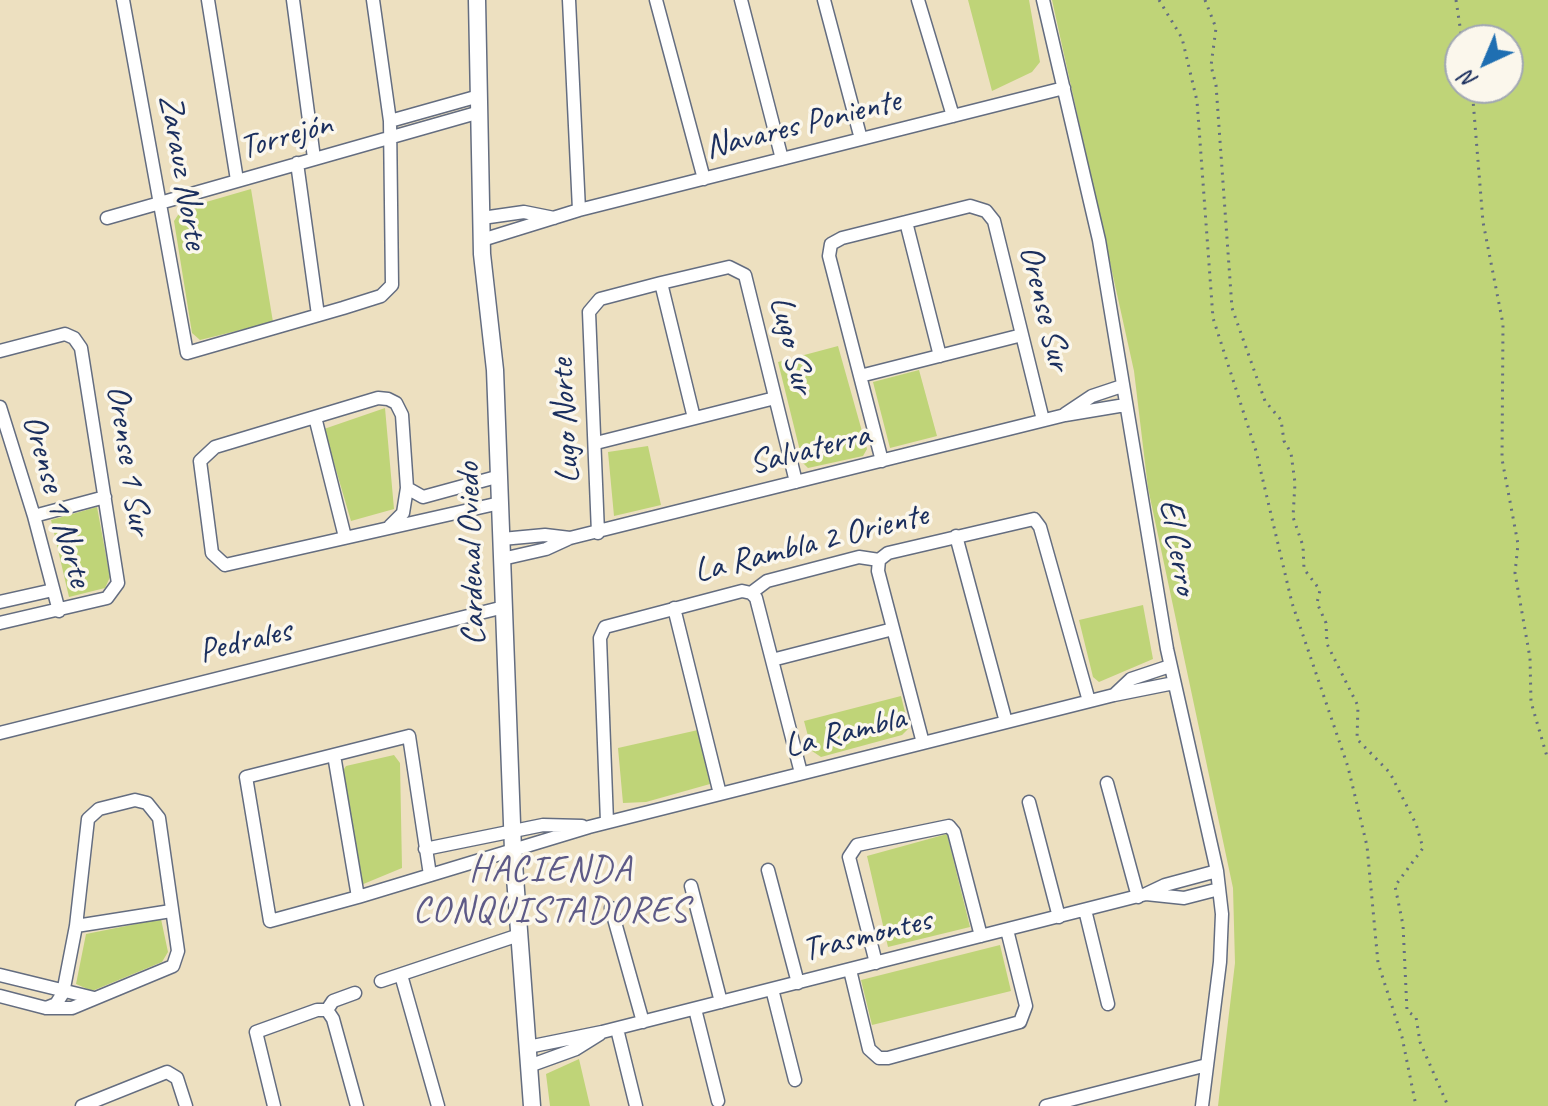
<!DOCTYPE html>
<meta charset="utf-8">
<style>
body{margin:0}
#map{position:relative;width:1548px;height:1106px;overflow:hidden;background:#ede0c0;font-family:Caveat,sans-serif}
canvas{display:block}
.north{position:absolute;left:1444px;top:24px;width:80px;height:80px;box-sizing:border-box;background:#fbf7ec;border:2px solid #a1a7b3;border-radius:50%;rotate:224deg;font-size:22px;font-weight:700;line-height:32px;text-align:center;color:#1b2f5e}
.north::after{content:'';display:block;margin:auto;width:28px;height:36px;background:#1f6fb2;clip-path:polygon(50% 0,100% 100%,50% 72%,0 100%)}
</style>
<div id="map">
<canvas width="1548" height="1106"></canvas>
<div class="north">N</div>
</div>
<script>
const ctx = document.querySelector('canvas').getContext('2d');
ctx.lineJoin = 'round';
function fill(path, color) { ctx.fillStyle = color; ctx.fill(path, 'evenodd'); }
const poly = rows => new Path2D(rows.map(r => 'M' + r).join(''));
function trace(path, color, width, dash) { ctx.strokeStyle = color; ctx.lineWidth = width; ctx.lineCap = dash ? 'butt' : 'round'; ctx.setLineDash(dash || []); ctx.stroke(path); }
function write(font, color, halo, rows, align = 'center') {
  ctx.font = font + ' Caveat,sans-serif'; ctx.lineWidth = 7; ctx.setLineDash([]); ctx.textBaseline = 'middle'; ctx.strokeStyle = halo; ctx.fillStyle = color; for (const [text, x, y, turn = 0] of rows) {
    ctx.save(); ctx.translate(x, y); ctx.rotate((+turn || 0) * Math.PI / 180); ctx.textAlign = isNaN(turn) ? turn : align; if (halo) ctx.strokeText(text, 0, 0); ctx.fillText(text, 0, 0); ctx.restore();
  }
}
fill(poly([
 [968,0,1029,0,1040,62,1032,72,992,91],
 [1052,0,1548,0,1548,1106,1218,1106,1235,963,1233,888,1148,488,1134,371],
 [1460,40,1508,40,1508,88,1460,88],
 [251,189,273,322,200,340,192,333,174,221,182,209],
 [838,346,867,449,863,456,808,468,803,463,778,362],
 [919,370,937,436,890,448,873,382],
 [385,408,394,509,351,521,324,429],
 [648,446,661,505,614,516,608,452],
 [97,507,110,577,105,588,69,597,51,520],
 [1143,605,1153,659,1099,682,1093,677,1079,620],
 [901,696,909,728,902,735,821,757,812,751,804,721],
 [698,730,710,784,646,802,623,803,618,748],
 [394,755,400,763,402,868,361,885,342,772,346,766],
 [947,834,970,927,888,947,867,856],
 [161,919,168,952,162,962,92,991,76,984,86,934],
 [1000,945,1011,991,872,1025,861,980],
 [579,1059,590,1106,550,1106,546,1074]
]), '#bfd478');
const minor = poly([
 [123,0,187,353,343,308,381,296,392,285,390,121,373,0],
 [208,0,237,180],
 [293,0,314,158],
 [569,0,579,210],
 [656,0,704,179],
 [741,0,782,159],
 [824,0,861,139],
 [918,0,953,116],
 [1043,0,1099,240,1167,649,1217,871,1222,914,1220,962,1202,1106],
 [390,121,479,96],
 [297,163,318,315],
 [107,218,480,112],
 [482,218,524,212,554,218],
 [906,222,940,356],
 [482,240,579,210,1064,88],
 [661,283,694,418],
 [0,351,65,334,74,338,81,348,118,583,107,598,0,623],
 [860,376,1022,335],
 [0,407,34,516,59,611],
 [1065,414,1092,396,1122,386],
 [315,417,345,537],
 [596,443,775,398],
 [882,461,829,256,831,244,842,238,970,206,986,211,994,221,1043,420],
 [407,488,423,497,500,476],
 [34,516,105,497],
 [390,526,403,513,407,488,402,415,396,403,388,399,378,398,215,447,200,461,212,553,225,565,500,503],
 [598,533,589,312,600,299,661,283,729,267,745,275,796,482],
 [956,536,1006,722],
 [502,539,545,535,570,538],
 [502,559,546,549,570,538,1065,415,1125,405],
 [879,560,888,553,1034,519,1040,527,1089,701],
 [879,560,878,571,923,743],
 [751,593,756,598,801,773],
 [0,602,53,590],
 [674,608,720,794],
 [772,660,893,629],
 [1114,695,1131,679,1170,666],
 [0,733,504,607],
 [334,755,358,897],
 [1107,783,1138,897],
 [1029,802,1059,917],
 [607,822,600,638,605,627,742,591,751,593,767,581,859,557,879,560],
 [425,849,543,825,582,826],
 [768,870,798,983],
 [430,875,409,736,246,777,270,921,358,897,589,827,1114,695,1174,683],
 [691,886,721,1002],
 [1146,894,1184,898,1219,889],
 [611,908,643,1022],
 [1085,910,1108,1004],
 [76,926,171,911],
 [876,963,849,857,857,845,949,826,954,832,981,936],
 [850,970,869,1049,879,1058,888,1058,1020,1022,1026,1006,1007,930],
 [0,975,94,998],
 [401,975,438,1106],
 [381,981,519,935],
 [772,989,795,1080],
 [0,996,46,1008,72,1008,173,966,178,951,159,818,147,803,135,800,99,809,88,819,76,926,63,993,56,1004,46,1008],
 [695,1009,718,1101],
 [327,1010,333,1019,357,1106],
 [327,1010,333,1001,355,993],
 [617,1029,636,1106],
 [528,1047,602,1032,1146,894,1165,885,1217,871],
 [529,1066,576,1049,600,1034],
 [82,1106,167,1072,177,1078,186,1106],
 [274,1106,256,1032,317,1010,327,1010],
 [1046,1106,1207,1065]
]);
const tertiary = poly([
 [477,0,482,254,495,370,513,850,532,1106]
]);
trace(minor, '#646d80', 15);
trace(tertiary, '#646d80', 19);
trace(poly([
 [1159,0,1182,38,1197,101,1213,318,1256,451,1292,603,1348,767,1367,846,1378,963,1402,1037,1416,1106],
 [1205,0,1216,28,1211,66,1216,85,1232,308,1265,401,1281,420,1284,441,1291,453,1295,483,1293,517,1303,546,1304,569,1320,590,1317,603,1326,623,1327,644,1358,706,1357,739,1390,773,1416,824,1423,848,1395,886,1403,925,1407,1011,1416,1017,1420,1042,1448,1106],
 [1456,0,1462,40],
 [1472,88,1483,222,1503,324,1502,459,1518,544,1515,573,1530,658,1531,702,1548,760]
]), '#646d80', 3, [2, 6]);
trace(minor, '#fff', 12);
trace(tertiary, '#fff', 16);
write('34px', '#1b2f5e', '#fbf7ec', [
 ["Navares Poniente",803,125,-14],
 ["Torrejón",286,137,-16],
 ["Zarauz Norte",182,172,80],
 ["Orense Sur",1044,308,76],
 ["Lugo Sur",791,345,76],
 ["Lugo Norte",566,421,-93],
 ["Salvaterra",810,450,-14],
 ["Orense 1 Sur",128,460,81],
 ["Orense 1 Norte",56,501,74],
 ["La Rambla 2 Oriente",811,544,-14],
 ["El Cerro",1177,547,80],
 ["Cardenal Oviedo",472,554,-92],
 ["Pedrales",245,642,-14],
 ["La Rambla",845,733,-14],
 ["Trasmontes",867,936,-14]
]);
ctx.letterSpacing = '2px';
write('36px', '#5d5a87', '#fbf7ec', [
 ["HACIENDA",551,871],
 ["CONQUISTADORES",551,912]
]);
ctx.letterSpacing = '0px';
</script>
